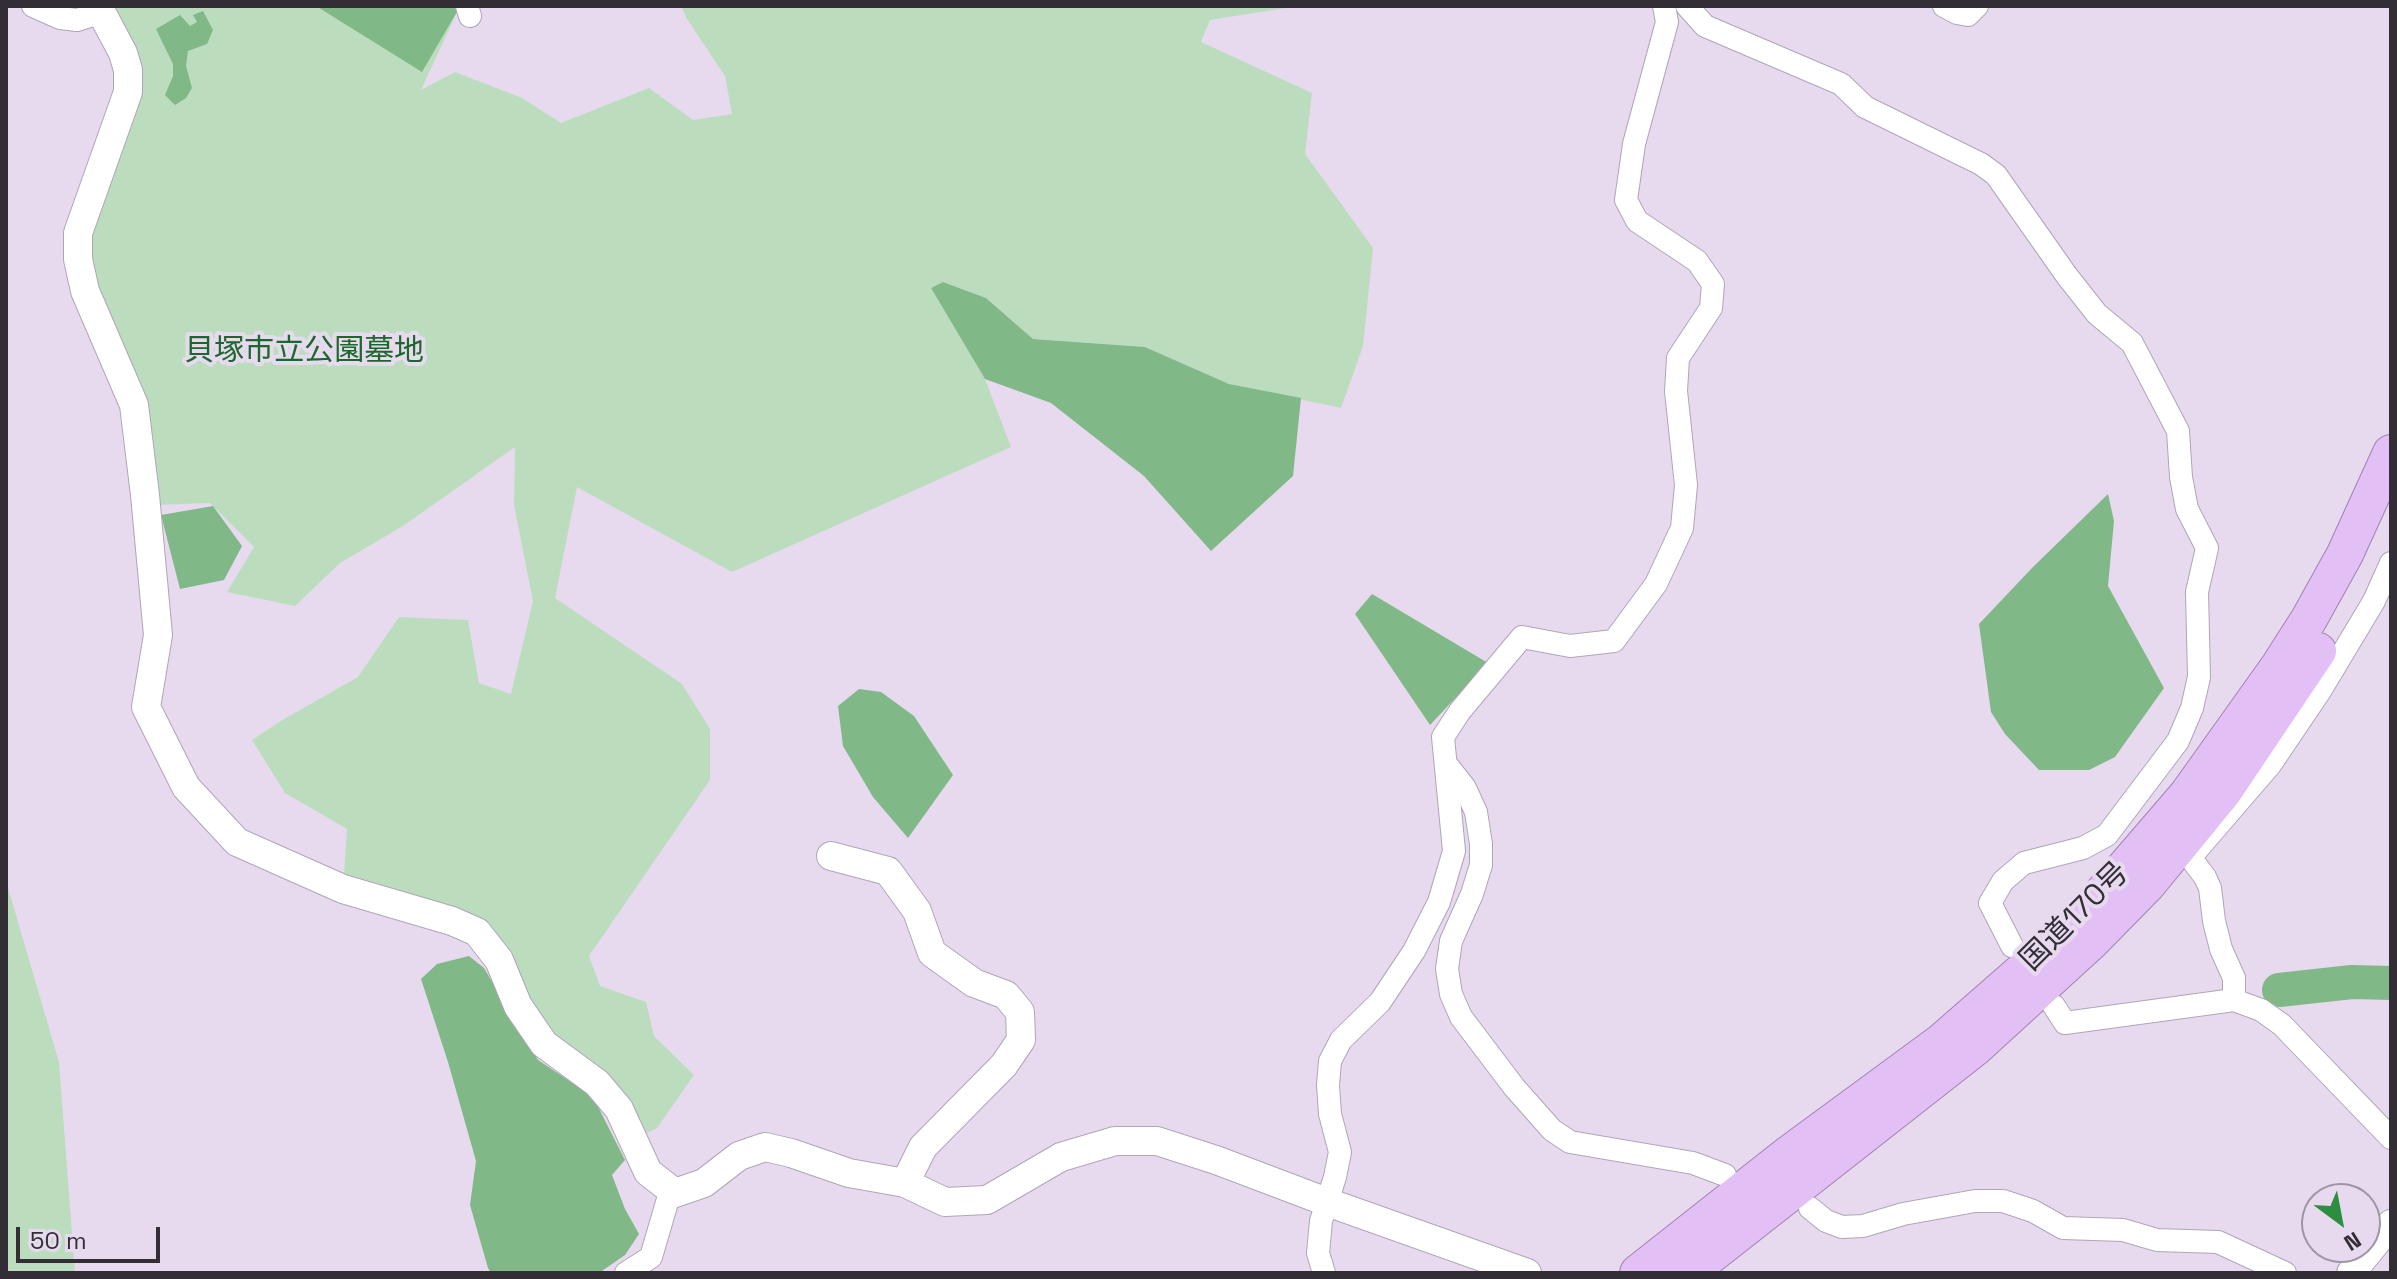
<!DOCTYPE html>
<meta charset="utf-8">
<style>
body{margin:0}
#map{position:relative;width:2397px;height:1279px;overflow:hidden;background:#e7daef;font-family:"Space Grotesk",sans-serif}
canvas{display:block}
.frame{position:absolute;inset:0;border:8px solid #332e36;pointer-events:none}
.north{position:absolute;left:2301px;top:1183px;width:80px;height:80px;box-sizing:border-box;background:#e7daef;border:2px solid #9f95a5;border-radius:50%;rotate:148deg;font-size:22px;font-weight:700;line-height:32px;text-align:center;color:#332e36}
.north::after{content:'';display:block;margin:auto;width:28px;height:36px;background:#2d8d40;clip-path:polygon(50% 0,100% 100%,50% 72%,0 100%)}
.scale{position:absolute;left:16px;top:1227px;width:144px;height:36px;box-sizing:border-box;border:4px solid #332e36;border-top:0;padding-left:10px;font-size:24px;line-height:28px;white-space:nowrap;color:#332e36;-webkit-text-stroke:6px #e7daef;paint-order:stroke}
</style>
<div id="map">
<canvas width="2397" height="1279"></canvas>
<div class="frame"></div>
<div class="north">N</div>
<div class="scale">50 m</div>
</div>
<script>
const ctx = document.querySelector('canvas').getContext('2d');
ctx.lineJoin = 'round';
function fill(path, color) { ctx.fillStyle = color; ctx.fill(path, 'evenodd'); }
const poly = rows => new Path2D(rows.map(r => 'M' + r).join(''));
function trace(path, color, width, dash) { ctx.strokeStyle = color; ctx.lineWidth = width; ctx.lineCap = dash ? 'butt' : 'round'; ctx.setLineDash(dash || []); ctx.stroke(path); }
function write(font, color, halo, rows, align = 'center') {
  ctx.font = font + ' "Space Grotesk","Noto Sans JP",sans-serif'; ctx.lineWidth = 8; ctx.setLineDash([]); ctx.textBaseline = 'middle'; ctx.strokeStyle = halo; ctx.fillStyle = color; for (const [text, x, y, turn = 0] of rows) {
    ctx.save(); ctx.translate(x, y); ctx.rotate((+turn || 0) * Math.PI / 180); ctx.textAlign = isNaN(turn) ? turn : align; if (halo) ctx.strokeText(text, 0, 0); ctx.fillText(text, 0, 0); ctx.restore();
  }
}
fill(poly([
 [65,6,456,6,458,10,421,90,455,72,522,98,561,123,649,88,693,120,732,114,725,76,687,19,681,6,1299,6,1210,20,1201,42,1312,93,1305,154,1373,248,1363,346,1341,408,1229,384,1145,347,1033,339,986,298,943,282,931,288,985,379,1011,447,732,572,577,487,555,598,682,684,710,729,710,780,589,956,600,986,646,1002,654,1036,694,1075,657,1128,645,1134,597,1064,544,1044,477,933,343,889,347,829,285,793,252,740,284,719,358,677,399,617,468,620,479,683,511,694,533,601,514,505,515,447,403,526,340,563,295,606,227,592,254,547,210,503,157,505,78,233,128,92,102,12],
 [6,881,59,1062,75,1273,6,1273]
]), '#bbddbd');
fill(poly([
 [316,6,457,6,458,10,422,72],
 [203,11,213,30,207,44,188,51,186,66,192,88,186,98,175,105,165,95,173,76,173,64,156,29,180,15,190,26,197,22,193,15],
 [943,282,986,298,1033,339,1145,347,1229,384,1301,398,1293,476,1211,551,1144,476,1051,403,985,379,931,288],
 [2108,494,2114,521,2108,586,2164,688,2115,757,2089,770,2039,770,2005,734,1991,712,1979,624,2032,568],
 [213,506,242,546,224,580,180,589,161,515],
 [1372,594,1488,663,1430,725,1355,614],
 [859,689,881,692,914,716,953,775,908,838,873,797,843,746,838,706],
 [469,956,484,968,538,1060,571,1082,589,1089,625,1160,612,1175,625,1209,639,1234,625,1255,599,1273,491,1273,488,1268,470,1205,476,1161,448,1062,421,979,437,964]
]), '#81b887');
trace(poly([
 [2279,990,2352,982,2391,983]
]), '#81b887', 34);
const minor = poly([
 [33,6,60,18,77,20,102,12],
 [467,6,470,16],
 [1687,6,1705,26,1841,84,1865,107,1981,164,1996,175,2067,276,2097,314,2132,343,2178,431,2181,477,2187,509,2207,548,2197,592,2199,677,2192,708,2178,741,2107,835,2083,848,2024,863,2003,881,1990,903,2012,946],
 [1944,6,1957,13,1968,15,1977,6],
 [1447,765,1465,788,1476,812,1481,844,1481,865,1472,894,1451,941,1447,969,1451,994,1461,1017,1514,1087,1552,1130,1570,1142,1693,1163,1725,1175],
 [2195,852,2270,765,2320,691,2374,601,2391,563],
 [2189,856,2205,877,2210,888,2214,921,2221,949,2234,978,2234,1000],
 [2054,1006,2065,1023,2234,1000,2261,1010,2282,1025,2391,1138],
 [1810,1208,1826,1221,1842,1227,1863,1226,1903,1214,1975,1201,2003,1201,2033,1211,2063,1228,2123,1230,2157,1240,2218,1242,2285,1273],
 [626,1273,651,1257,670,1192,675,1193],
 [1324,1273,1318,1253,1321,1221,1335,1177,1340,1152,1330,1114,1328,1085,1330,1061,1341,1040,1380,1002,1414,951,1439,902,1454,851,1443,737,1460,711,1522,637,1570,646,1614,641,1656,584,1682,528,1686,485,1676,391,1678,358,1711,308,1713,284,1697,261,1637,221,1626,200,1634,144,1667,22,1664,6]
]);
const tertiary = poly([
 [98,6,123,53,128,70,128,92,78,233,78,259,85,291,134,405,145,495,158,635,146,707,186,787,237,842,343,889,452,921,477,932,499,960,518,1006,544,1044,597,1083,619,1109,648,1172,675,1193,704,1183,739,1156,765,1147,791,1153,849,1173,905,1183,945,1202,987,1200,1061,1157,1115,1141,1157,1141,1216,1160,1327,1202,1527,1273],
 [831,856,888,871,917,911,932,953,974,983,1006,995,1020,1012,1021,1040,1004,1065,923,1147,905,1183],
 [2351,1273,2391,1224]
]);
const trunk = poly([
 [1638,1273,1790,1153,1941,1042,2076,924,2187,795,2279,666,2309,619,2345,554,2391,453],
 [1688,1273,1976,1047,2092,941,2147,885,2224,791,2318,651]
]);
trace(minor, '#b0a5b8', 24);
trace(tertiary, '#b0a5b8', 30);
trace(trunk, '#a082b2', 38);
trace(minor, '#fff', 22);
trace(tertiary, '#fff', 28);
trace(trunk, '#e2c0f6', 36);
write('30px', '#1a692b', '#e7daef', [
 ["貝塚市立公園墓地",304,352]
]);
write('30px', '#332e36', '#e7daef', [
 ["国道170号",2075,917,-45]
]);
</script>
